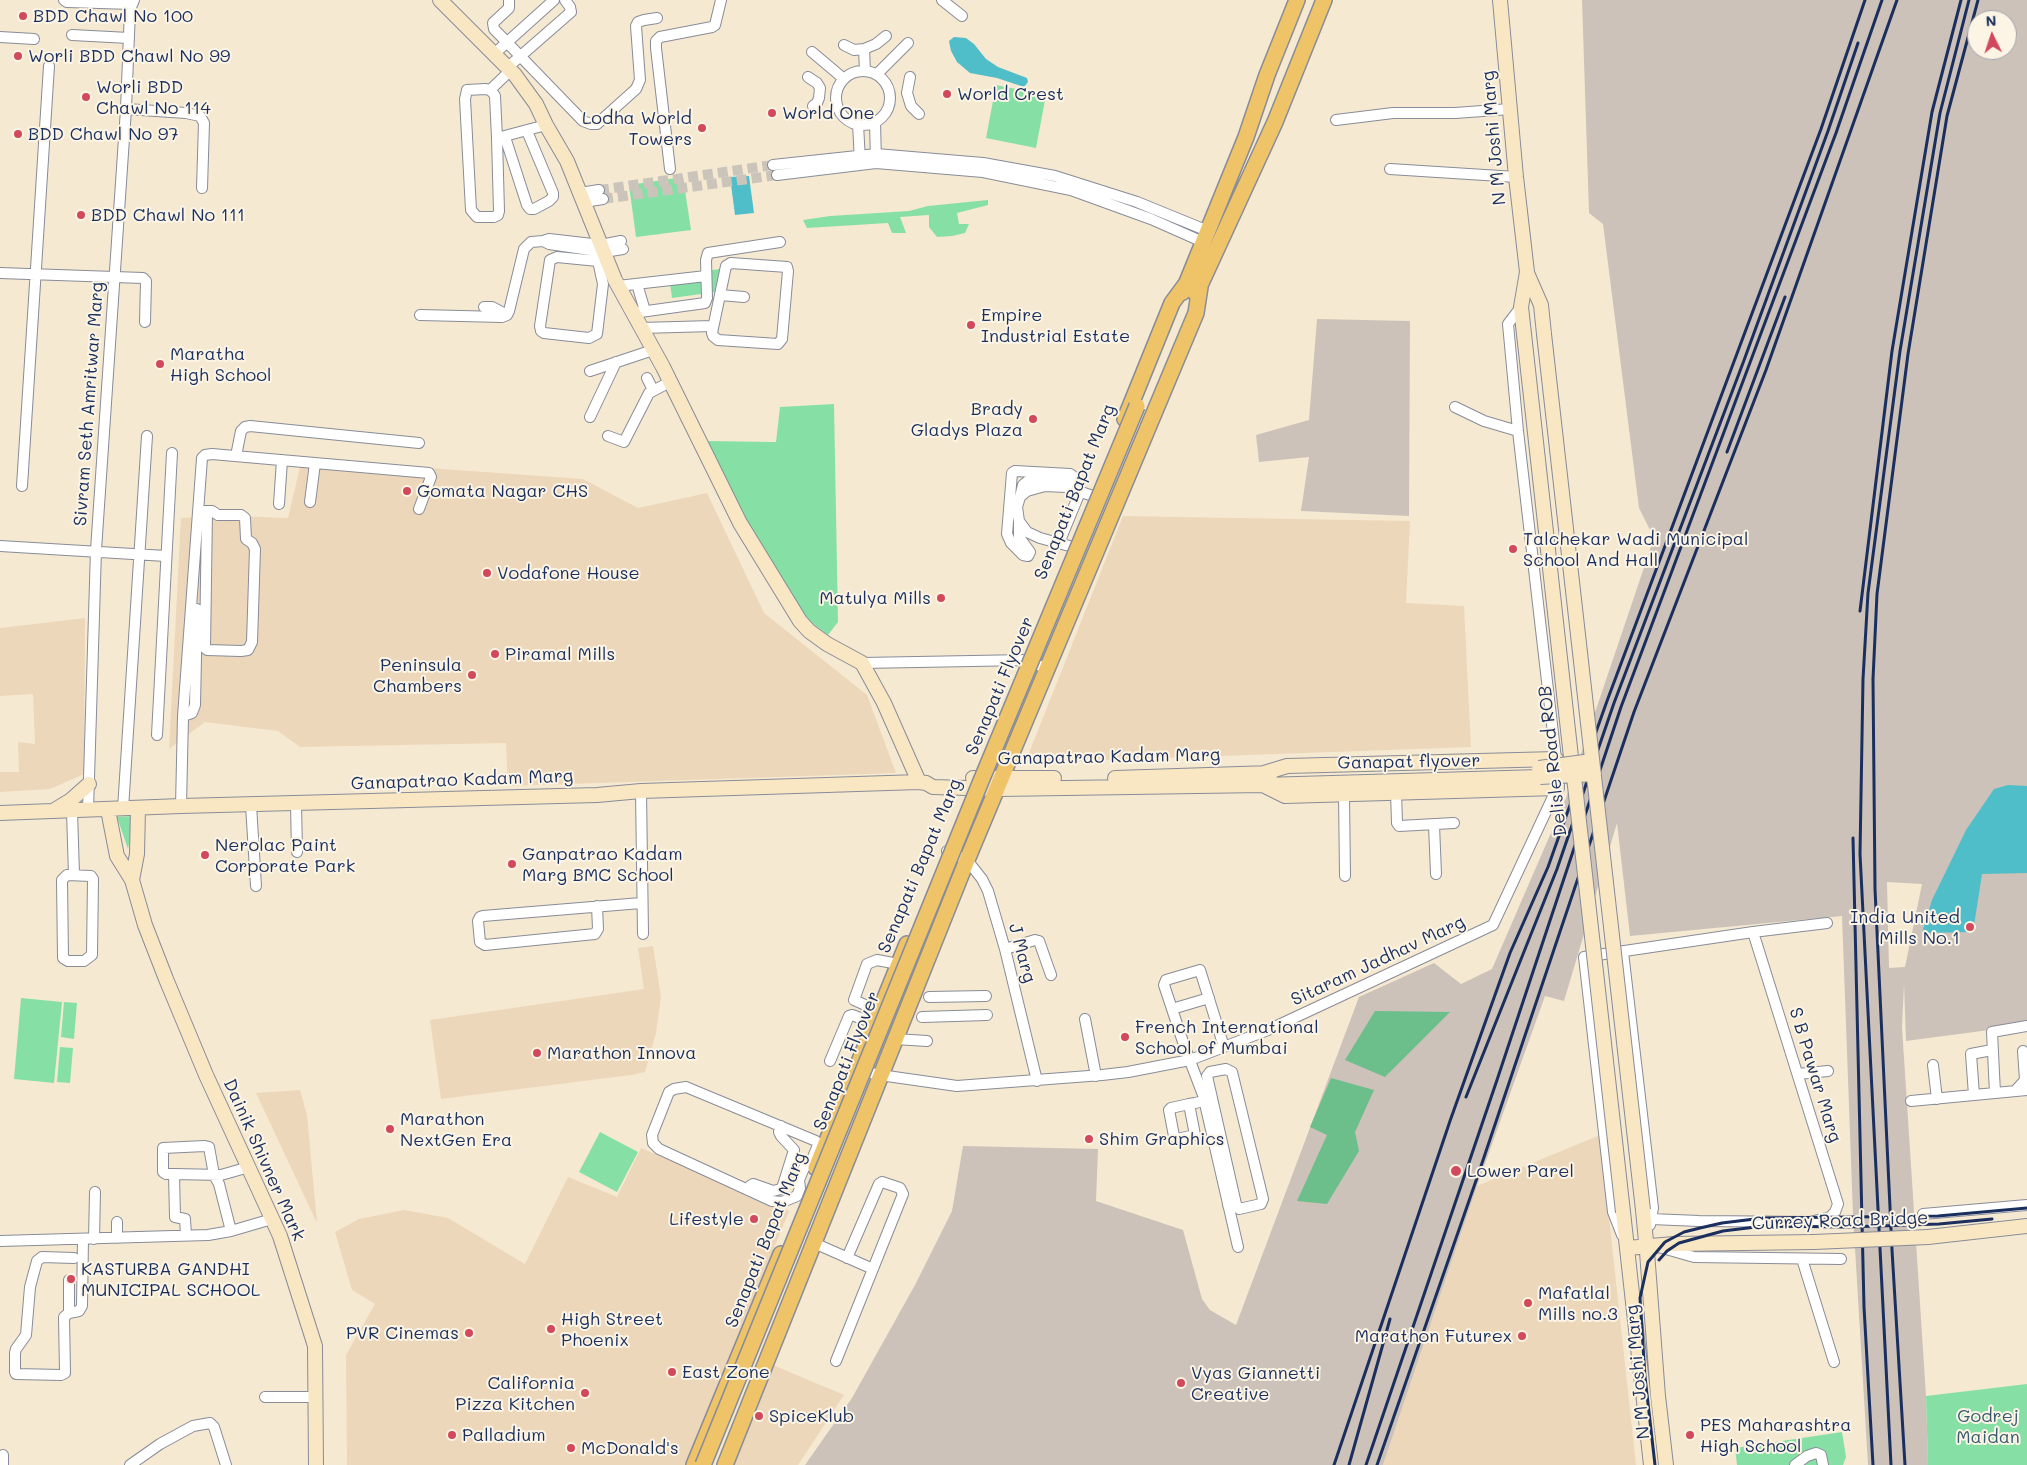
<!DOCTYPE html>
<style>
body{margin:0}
#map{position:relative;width:2027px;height:1465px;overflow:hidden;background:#f6e9d1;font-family:Mali,sans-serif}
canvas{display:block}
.north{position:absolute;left:1967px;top:10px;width:50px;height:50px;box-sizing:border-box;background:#fcf5e5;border:1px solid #a2a6af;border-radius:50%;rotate:356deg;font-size:14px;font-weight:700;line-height:20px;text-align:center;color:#1b2f5e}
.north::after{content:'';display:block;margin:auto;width:18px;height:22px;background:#d1495b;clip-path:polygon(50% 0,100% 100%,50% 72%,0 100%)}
</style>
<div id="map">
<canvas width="2027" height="1465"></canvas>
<div class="north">N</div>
</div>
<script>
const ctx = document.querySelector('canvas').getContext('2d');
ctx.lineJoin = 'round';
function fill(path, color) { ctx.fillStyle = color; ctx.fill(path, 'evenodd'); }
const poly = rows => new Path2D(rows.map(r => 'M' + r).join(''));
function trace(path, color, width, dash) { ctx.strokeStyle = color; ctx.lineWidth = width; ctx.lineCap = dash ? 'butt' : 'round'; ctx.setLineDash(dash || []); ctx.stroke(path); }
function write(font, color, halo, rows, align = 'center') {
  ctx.font = font + ' Mali,sans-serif'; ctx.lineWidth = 4; ctx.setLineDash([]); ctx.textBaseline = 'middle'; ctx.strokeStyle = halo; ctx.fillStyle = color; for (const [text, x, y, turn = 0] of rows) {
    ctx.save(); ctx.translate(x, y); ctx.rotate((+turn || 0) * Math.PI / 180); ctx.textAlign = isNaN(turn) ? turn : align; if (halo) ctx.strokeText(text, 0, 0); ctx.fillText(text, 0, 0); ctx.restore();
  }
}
fill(poly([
 [302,459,583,479,638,508,707,493,764,613,867,695,896,773,508,786,506,743,300,747,278,731,205,722,169,749,181,518,235,516,288,518],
 [1123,516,1410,521,1406,603,1464,606,1471,747,1025,763],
 [85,618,84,774,50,789,0,792,0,772,19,772,18,742,35,744,33,694,0,696,0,628],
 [653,946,661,997,656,1033,645,1072,631,1075,441,1099,430,1020,644,989,638,948],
 [300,1090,307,1115,317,1223,256,1093],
 [1600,1135,1636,1465,1383,1465,1477,1186],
 [641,1148,789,1211,687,1465,347,1465,346,1355,375,1304,352,1290,335,1232,359,1219,404,1210,448,1218,525,1264,568,1177,617,1197],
 [773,1365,844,1395,798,1465,730,1465]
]), '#edd7bb');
fill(poly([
 [1582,0,2027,0,2027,1025,1906,1041,1904,984,1902,1027,1926,1396,1928,1465,1868,1465,1853,1215,1842,916,1630,936,1617,823,1564,1001,1545,996,1477,1186,1383,1465,805,1465,852,1398,915,1285,952,1211,963,1146,1098,1149,1096,1201,1183,1230,1202,1299,1210,1310,1236,1325,1359,997,1434,963,1461,984,1492,969,1566,798,1654,538,1639,508,1603,224,1589,213],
 [1977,20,2007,20,2007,50,1977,50],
 [1887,882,1922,884,1905,967,1889,968],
 [1317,319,1410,321,1409,516,1301,511,1309,457,1259,462,1256,435,1309,420]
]), '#ccc2b9');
fill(poly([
 [996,85,1046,95,1036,148,986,138],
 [683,177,691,230,636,237,629,185],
 [988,200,988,205,957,213,959,224,969,224,965,233,952,236,937,237,929,227,929,215,900,217,906,233,892,233,888,223,807,228,803,220,830,216,909,211,928,206],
 [720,269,723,291,672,298,669,276],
 [834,404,838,622,828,635,804,617,770,572,705,441,776,442,780,407],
 [134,816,128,849,117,817],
 [21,998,62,1002,54,1083,14,1079],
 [64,1002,77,1003,74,1039,61,1037],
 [60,1047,73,1048,70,1083,57,1082],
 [600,1132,638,1152,617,1192,579,1172],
 [2027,1384,2027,1465,1928,1465,1926,1396],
 [1842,1432,1846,1457,1843,1465,1737,1465,1735,1448]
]), '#86e0a6');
fill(poly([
 [1375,1011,1450,1012,1385,1077,1345,1060],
 [1331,1078,1374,1090,1355,1132,1359,1151,1327,1204,1297,1201,1327,1135,1310,1127]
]), '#6cbe8b');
fill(poly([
 [954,37,966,38,974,44,986,59,998,67,1027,78,1028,82,1024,87,997,78,970,73,957,62,951,51,949,41],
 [749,176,754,213,735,215,730,177],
 [2008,785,2027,786,2027,873,1982,874,1973,932,1922,933,1932,900,1966,830,1994,789]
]), '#50bec9');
trace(poly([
 [599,190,773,165],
 [603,199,777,175]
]), '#cac4ba', 10, [10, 5]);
const street = poly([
 [64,0,67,2,132,4],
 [509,0,509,8,493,23,494,29,583,121,591,124,597,124,636,89,640,80,636,26,638,22,644,20,657,18],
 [942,0,962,16],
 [72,35,129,38],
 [0,37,34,39],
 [844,45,854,50,864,49,876,44,886,36],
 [864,49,865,71],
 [812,52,844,79],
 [494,54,554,0],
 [508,67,571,12,570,7,565,0],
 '836 98a27 27 0 1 1 54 0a27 27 0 1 1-54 0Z',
 [877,74,908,43],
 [808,77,817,83,820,88,819,98,817,103,813,106],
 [910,77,907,93,911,106,919,114],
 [490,90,511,70],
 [126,109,186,113,200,116,204,123,202,188],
 [1336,120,1393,113,1455,113,1510,109],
 [875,122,876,161],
 [858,124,860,161],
 [505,137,527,205,530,209,534,209,549,201,553,197,553,193,527,131],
 [497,138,495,96,493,93,490,90,485,89,467,90,465,99,471,210,477,217,494,217,498,215,499,211,497,138,546,125],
 [773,165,876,154,983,163,1055,176,1137,202,1208,231],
 [670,169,656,48,656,41,660,37,712,27,715,25,721,0],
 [1390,169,1516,177],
 [777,175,876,163,983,172,1071,190,1151,219,1203,242],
 [580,193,599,190],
 [584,202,603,199],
 [621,241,601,245,549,239,543,241,549,244,604,252,623,249],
 [598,261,603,284,597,334,589,338,544,333,541,331,540,326,550,260,557,257,598,261,606,259],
 [731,263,787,267,788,271,782,339,778,344,718,340,713,336,712,333,726,266,731,263],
 [0,273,143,278,146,281,145,322],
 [637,284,645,311],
 [618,286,706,276],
 [720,295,744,297],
 [484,307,492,307,507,315],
 [1521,307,1508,324,1518,431,1556,759],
 [633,313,705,303,707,298,706,260,708,253,780,242],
 [420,315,502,317,507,315,509,311,524,249,531,242,543,241],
 [641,328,713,326],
 [590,371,653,350],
 [647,378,653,390],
 [1455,407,1484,421,1518,431],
 [590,417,616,362],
 [608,436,624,442,649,393,670,382],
 [236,456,241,431,245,427,250,426,419,443],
 [22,486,49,66],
 [310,502,315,463],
 [279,504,282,460],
 [1019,521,1019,537,1030,552,1028,556,1023,555,1011,543,1007,534,1012,473,1015,471,1070,474,1073,476,1073,478,1071,481,1028,481,1023,485,1020,497],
 [199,522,199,515,205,511,212,511,218,515,241,515,245,518,246,539,252,543,255,549,252,642,248,650,241,651,207,650,205,648,207,511],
 [1059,543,1080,492],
 [0,546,166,556],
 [1073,547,1040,538,1027,532,1019,521,1017,507,1020,497,1027,491,1045,486,1066,487,1093,496],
 [862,663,1027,660,1047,669],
 [183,716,192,713,195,705,197,609],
 [157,735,172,453],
 [641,791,643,934],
 [1396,792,1397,823,1399,826,1454,823],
 [1344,794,1345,876],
 [296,804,297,852],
 [251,805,256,886],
 [181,806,183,716,202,458,205,455,212,454,429,473,431,477,419,509],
 [123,809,147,436],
 [88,810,96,550,126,109,130,10,134,0],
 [72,811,74,875],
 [1434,825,1436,874],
 [947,851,967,860,982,879,988,891,1005,949,1037,1081],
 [67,875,91,876,93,879,92,955,84,961,68,961,63,958,62,880,67,875],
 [597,906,598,929,595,934,485,945,480,942,478,921,480,917,483,916,641,903],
 [1753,932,1827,923],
 [1005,949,1035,940,1039,941,1051,975],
 [1623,952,1653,1208,1650,1225],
 [929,997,986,996],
 [874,1009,854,1000,867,964,877,960,898,964],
 [1172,1009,1209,998],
 [922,1017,987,1015],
 [1085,1019,1096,1076],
 [895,1039,927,1041],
 [1224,1047,1200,970,1166,980,1164,985,1184,1045,1203,1095,1238,1247],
 [830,1061,849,1016,852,1015,874,1023],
 [1933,1065,1937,1099],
 [857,1070,880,1075,957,1086,1102,1075,1128,1072,1190,1060,1268,1030,1493,925,1557,788],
 [1798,1074,1828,1071],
 [686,1087,816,1141,818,1145,811,1162,804,1168,799,1180,800,1188,797,1196,782,1202,772,1201,659,1149,653,1143,652,1135,669,1092,674,1089,686,1087],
 [2016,1090,2025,1080,2023,1051],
 [1995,1093,2027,1090],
 [1974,1095,1971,1054,1992,1050],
 [1911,1101,1995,1093,1992,1032,2027,1026],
 [1189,1104,1195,1135,1177,1139,1174,1136,1169,1110,1171,1108,1189,1104,1195,1103,1204,1101],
 [174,1174,166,1174,163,1172,163,1148,205,1146,209,1147,214,1175,219,1184,231,1231],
 [748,1190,750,1186,753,1184,773,1191,781,1189,783,1185,794,1150,781,1136,779,1132,781,1126],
 [1228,1205,1236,1204,1239,1209,1261,1204,1263,1199,1232,1072,1226,1069,1210,1072,1207,1076,1236,1204],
 [1923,1214,2027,1205],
 [186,1235,185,1219,175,1217,174,1174,221,1175,249,1167],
 [1622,1235,1613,1212,1584,957,1753,932,1838,1204,1835,1212,1830,1217,1810,1222,1699,1221,1651,1219],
 [117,1238,117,1222],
 [94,1239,95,1192],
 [0,1241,208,1235,231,1231,272,1219],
 [814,1243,873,1269],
 [1659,1247,1694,1257,1841,1259],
 [74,1258,42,1257,37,1261,30,1287,26,1335,16,1349,15,1353,15,1372,16,1374,61,1375,65,1373,64,1317,69,1313,79,1311,82,1306,83,1239],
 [1802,1259,1834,1362],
 [69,1313,69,1280],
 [836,1361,903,1194,900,1188,882,1182,879,1184,847,1258],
 [265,1397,317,1397],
 [3,1465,3,1455],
 [130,1465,160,1444,193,1426,210,1423,214,1427,226,1465],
 [1795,1465,1807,1456,1816,1453,1821,1455,1823,1465]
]);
const secondary = poly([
 [440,0,515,75,536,104,546,125,567,161,615,280,663,367,740,523,800,621,809,631,827,644,862,663,884,703,919,782],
 [1500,0,1516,177,1527,272,1521,307,1573,775],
 [1527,273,1541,305,1544,334],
 [1264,773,1287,766,1556,759,1557,788,1285,796,1265,786],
 [973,778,1054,778],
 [1115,778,1271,773],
 [108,810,117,856,132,880,145,925,166,979,206,1075,280,1236,315,1346,316,1465],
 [53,811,71,800,89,784],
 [0,813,181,806,597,795,641,791,919,782,926,783,933,787,999,789,1263,785,1540,777],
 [132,880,137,854,138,809],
 [1643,1210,1647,1252,1658,1396,1666,1465],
 [1623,1212,1651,1465],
 [1928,1237,2027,1226],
 [1627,1248,1674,1244,1814,1242]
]);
const primary = poly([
 [1183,292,1246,137,1267,75,1297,0],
 [1196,294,1275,122,1324,0],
 [1125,419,1172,303,1186,284],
 [816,1168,907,944],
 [694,1465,781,1254],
 [725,1465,967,860,1196,313,1200,287]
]);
trace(street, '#888c98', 12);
trace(secondary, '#888c98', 16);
trace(primary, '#888c98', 18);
trace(street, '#fff', 10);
trace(secondary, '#f9e7c3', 14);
trace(primary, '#efc469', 15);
trace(poly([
 [1727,452,1785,297],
 [1860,611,1892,351,1932,112,1961,0],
 [1853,838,1864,1307,1873,1465],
 [1466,1097,1557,869,1614,703,1743,363,1828,131,1858,43],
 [1659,1260,1667,1251,1679,1243,1723,1231,1764,1226,1845,1227,1939,1224,1992,1219],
 [1334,1465,1450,1121,1510,953,1548,867,1607,701,1821,129,1865,0],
 [1349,1465,1390,1319],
 [1366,1465,1497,1080,1621,707,1836,133,1882,0],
 [1377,1465,1478,1175,1634,712,1766,370,1897,0],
 [1655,1465,1645,1377,1640,1298,1648,1262,1665,1242,1684,1232,1700,1228,1722,1223,1763,1218,1938,1216,2027,1208],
 [1891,1465,1860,854,1863,679,1868,593,1900,351,1940,113,1969,0],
 [1905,1465,1892,1250,1875,889,1873,679,1877,594,1908,354,1947,116,1978,0]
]), '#1b2f5e', 3);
const secondaryBridge = poly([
 [1544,334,1643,1210],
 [1539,768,1592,761],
 [1540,777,1594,774],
 [1574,777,1623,1212],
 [1814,1242,1928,1237]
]);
const primaryBridge = poly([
 [703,1465,981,781,1137,406]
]);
trace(secondaryBridge, '#888c98', 16, []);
trace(primaryBridge, '#888c98', 18, []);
trace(secondaryBridge, '#f9e7c3', 14);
trace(primaryBridge, '#efc469', 15);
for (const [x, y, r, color] of [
 [23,16,5,"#d1495b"],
 [18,56,5,"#d1495b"],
 [947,94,5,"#d1495b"],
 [86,97,5,"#d1495b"],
 [772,113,5,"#d1495b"],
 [702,128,5,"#d1495b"],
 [18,134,5,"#d1495b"],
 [81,215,5,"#d1495b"],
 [971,325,5,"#d1495b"],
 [160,364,5,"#d1495b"],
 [1033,419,5,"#d1495b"],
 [407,491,5,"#d1495b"],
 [1513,549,5,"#d1495b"],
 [487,573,5,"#d1495b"],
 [941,598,5,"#d1495b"],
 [495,654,5,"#d1495b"],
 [472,675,5,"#d1495b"],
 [205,855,5,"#d1495b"],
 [512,864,5,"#d1495b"],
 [1970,927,5,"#d1495b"],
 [1125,1037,5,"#d1495b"],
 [537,1053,5,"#d1495b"],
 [390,1129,5,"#d1495b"],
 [1089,1139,5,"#d1495b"],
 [1456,1171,6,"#d1495b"],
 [754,1219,5,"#d1495b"],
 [71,1279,5,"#d1495b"],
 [1528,1303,5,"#d1495b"],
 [551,1329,5,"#d1495b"],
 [469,1333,5,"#d1495b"],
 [1522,1336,5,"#d1495b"],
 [672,1372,5,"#d1495b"],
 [1181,1383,5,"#d1495b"],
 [585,1393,5,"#d1495b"],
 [759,1416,5,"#d1495b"],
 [452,1435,5,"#d1495b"],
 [1690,1435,5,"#d1495b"],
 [571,1448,5,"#d1495b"]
]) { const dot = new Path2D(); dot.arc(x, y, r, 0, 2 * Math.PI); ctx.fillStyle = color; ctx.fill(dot); trace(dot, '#fcf5e5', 2); }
write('18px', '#1b2f5e', '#fcf5e5', [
 ["BDD Chawl No 100",33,16],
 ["Worli BDD Chawl No 99",28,56],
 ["Worli BDD",96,87],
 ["Chawl No 114",96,108],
 ["World Crest",957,94],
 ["World One",782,113],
 ["Lodha World",692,118,"right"],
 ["Towers",692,139,"right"],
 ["BDD Chawl No 97",28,134],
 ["BDD Chawl No 111",91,215],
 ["Empire",981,315],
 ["Industrial Estate",981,336],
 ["Maratha",170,354],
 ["High School",170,375],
 ["Brady",1023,409,"right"],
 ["Gladys Plaza",1023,430,"right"],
 ["Gomata Nagar CHS",417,491],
 ["Talchekar Wadi Municipal",1523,539],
 ["School And Hall",1523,560],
 ["Vodafone House",497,573],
 ["Matulya Mills",931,598,"right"],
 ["Piramal Mills",505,654],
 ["Peninsula",462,665,"right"],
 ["Chambers",462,686,"right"],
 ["Nerolac Paint",215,845],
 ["Corporate Park",215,866],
 ["Ganpatrao Kadam",522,854],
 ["Marg BMC School",522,875],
 ["India United",1960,917,"right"],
 ["Mills No.1",1960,938,"right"],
 ["French International",1135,1027],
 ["School of Mumbai",1135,1048],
 ["Marathon Innova",547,1053],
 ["Marathon",400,1119],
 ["NextGen Era",400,1140],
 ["Shim Graphics",1099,1139],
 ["Lower Parel",1467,1171],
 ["Lifestyle",744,1219,"right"],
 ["KASTURBA GANDHI",81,1269],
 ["MUNICIPAL SCHOOL",81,1290],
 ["Mafatlal",1538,1293],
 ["Mills no.3",1538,1314],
 ["High Street",561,1319],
 ["Phoenix",561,1340],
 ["PVR Cinemas",459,1333,"right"],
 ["Marathon Futurex",1512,1336,"right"],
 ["East Zone",682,1372],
 ["Vyas Giannetti",1191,1373],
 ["Creative",1191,1394],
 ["California",575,1383,"right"],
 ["Pizza Kitchen",575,1404,"right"],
 ["SpiceKlub",769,1416],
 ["PES Maharashtra",1700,1425],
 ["High School",1700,1446],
 ["Palladium",462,1435],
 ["McDonald's",581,1448]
], 'left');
write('18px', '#1b2f5e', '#fcf5e5', [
 ["N M Joshi Marg",1494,138,-95],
 ["Sivram Seth Amritwar Marg",89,404,-86],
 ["Senapati Bapat Marg",1075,492,-68],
 ["Senapati Flyover",1000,686,-67],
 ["Ganapatrao Kadam Marg",1109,757,-1],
 ["Delisle Road ROB",1553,761,-96],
 ["Ganapat flyover",1409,762,-1],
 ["Ganapatrao Kadam Marg",462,780,-2],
 ["Senapati Bapat Marg",920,866,-67],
 ["J Marg",1022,953,75],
 ["Sitaram Jadhav Marg",1378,961,-25],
 ["Senapati Flyover",847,1061,-68],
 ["S B Pawar Marg",1815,1075,73],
 ["Dainik Shivner Mark",264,1160,66],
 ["Currey Road Bridge",1840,1221,-2],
 ["Senapati Bapat Marg",766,1240,-68],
 ["N M Joshi Marg",1638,1372,-95]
]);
write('18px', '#365b70', '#fcf5e5', [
 ["Godrej",1988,1416],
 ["Maidan",1988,1437]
]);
</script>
